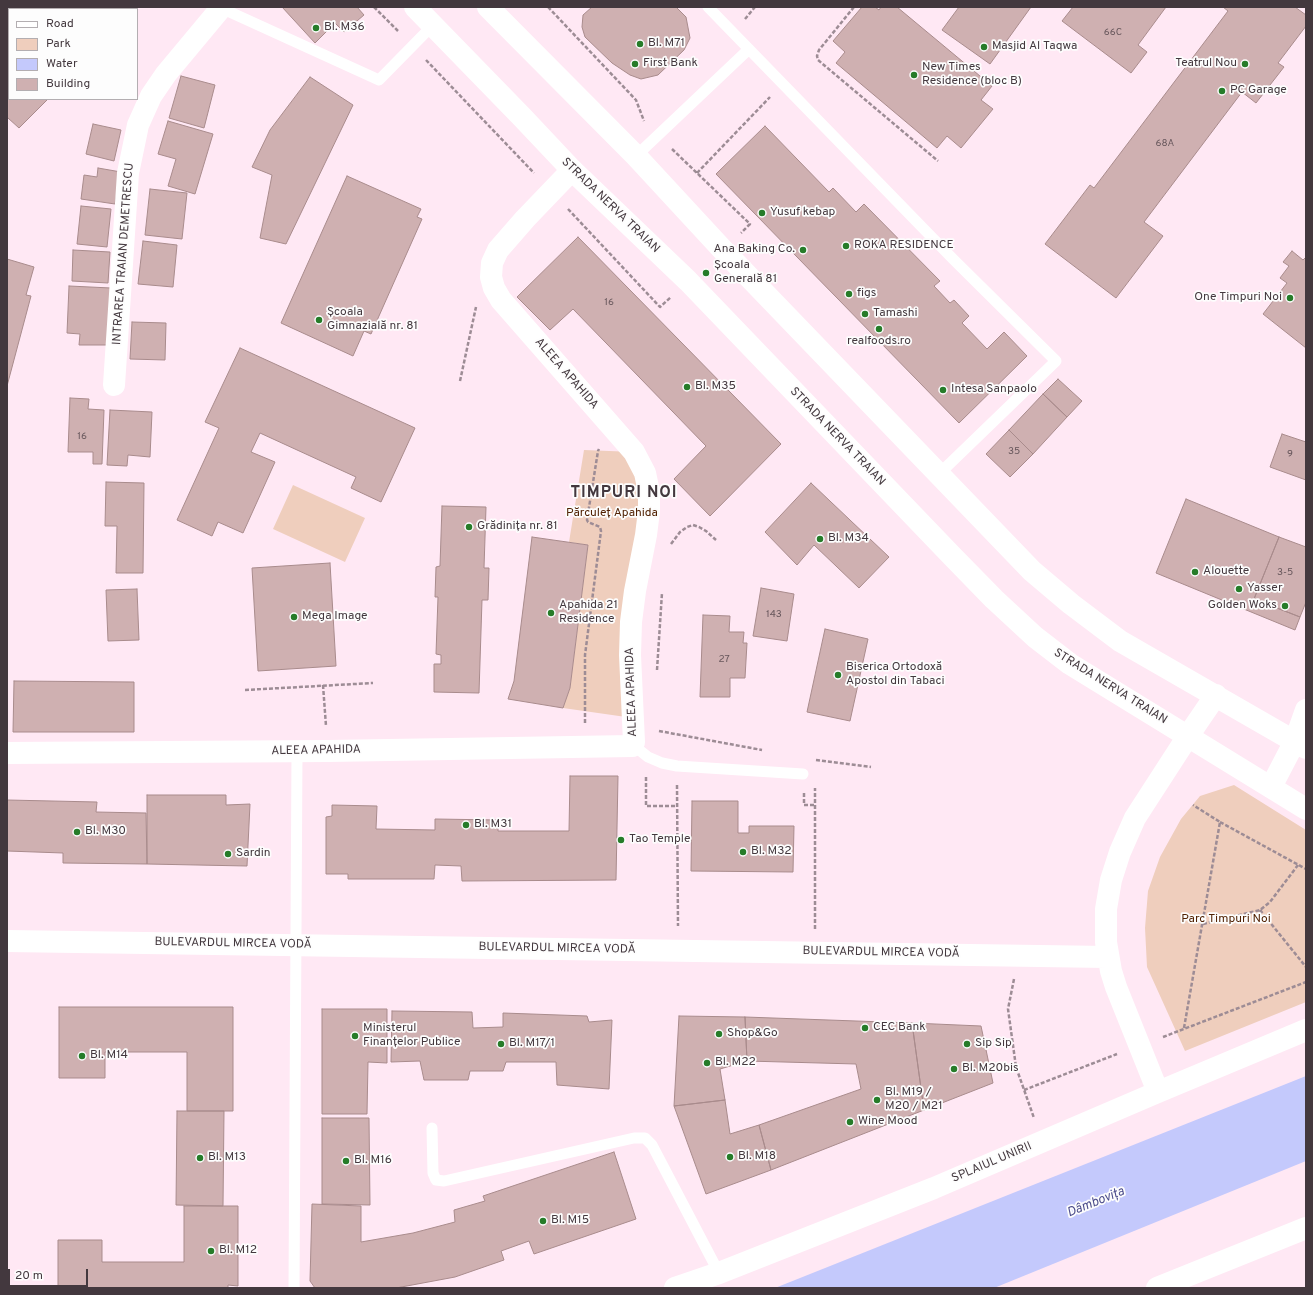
<!DOCTYPE html>
<meta charset="utf-8">
<style>
body{margin:0}
#map{position:relative;width:1313px;height:1295px;overflow:hidden;background:#ffe8f4;font-family:Overpass,sans-serif}
canvas{display:block}
.frame{position:absolute;inset:0;border:8px solid #43383e;pointer-events:none}
.legend{position:absolute;left:8px;top:8px;width:130px;height:92px;box-sizing:border-box;background:#fdfdfd;border:1px solid #b3aeb1;margin:0;padding:5px 7px;list-style:none;font-size:12px;color:#43383e}
.legend li{display:flex;align-items:center;gap:8px;height:20px}
.legend b{width:20px;border:1px solid #b3aeb1}
.scale{position:absolute;left:8px;top:1269px;width:80px;height:18px;box-sizing:border-box;border:2px solid #43383e;border-top:0;padding-left:5px;font-size:12px;line-height:14px;white-space:nowrap;color:#43383e;-webkit-text-stroke:3px #fdfdfd;paint-order:stroke}
</style>
<div id="map">
<canvas width="1313" height="1295"></canvas>
<div class="frame"></div>
<ul class="legend">
<li><b style="height:5px;background:#fff"></b>Road</li>
<li><b style="height:11px;background:#efcebd"></b>Park</li>
<li><b style="height:11px;background:#c4c9fc"></b>Water</li>
<li><b style="height:11px;background:#cfb0b1"></b>Building</li>
</ul>
<div class="scale">20 m</div>
</div>
<script>
const ctx = document.querySelector('canvas').getContext('2d');
ctx.lineJoin = 'round';
function fill(path, color) { ctx.fillStyle = color; ctx.fill(path, 'evenodd'); }
const poly = rows => new Path2D(rows.map(r => 'M' + r).join(''));
function trace(path, color, width, dash) { ctx.strokeStyle = color; ctx.lineWidth = width; ctx.lineCap = dash ? 'butt' : 'round'; ctx.setLineDash(dash || []); ctx.stroke(path); }
function write(font, color, halo, rows, align = 'center') {
  ctx.font = font + ' Overpass,sans-serif'; ctx.lineWidth = 3.5; ctx.setLineDash([]); ctx.textBaseline = 'middle'; ctx.strokeStyle = halo; ctx.fillStyle = color; for (const [text, x, y, turn = 0] of rows) {
    ctx.save(); ctx.translate(x, y); ctx.rotate((+turn || 0) * Math.PI / 180); ctx.textAlign = isNaN(turn) ? turn : align; if (halo) ctx.strokeText(text, 0, 0); ctx.fillText(text, 0, 0); ctx.restore();
  }
}
fill(poly([
 [584,450,634,452,645,473,633,718,563,708,570,688,588,545,569,542],
 [293,485,365,518,345,562,273,529],
 [1234,785,1306,830,1306,1002,1185,1051,1147,967,1145,928,1148,891,1160,857,1181,819,1200,796]
]), '#efcebd');
fill(poly([
 [1306,1076,1306,1161,994,1288,775,1288]
]), '#c4c9fc');
const building = poly([
 [56,7,117,7,115,9,58,9,56,7],
 [282,7,357,7,364,15,344,32,335,23,315,43,282,7],
 [592,7,676,7,686,17,690,38,684,50,658,75,641,79,630,75,612,63,585,37,582,27,583,15,592,7],
 [862,7,875,7,879,10,881,7,897,7,992,86,981,100,993,109,961,148,947,136,937,148,836,63,845,52,833,41,862,7],
 [959,7,1031,7,990,64,942,30,959,7],
 [1073,7,1166,7,1138,45,1147,52,1131,73,1062,21,1073,7],
 [1223,7,1295,7,1306,15,1306,26,1278,63,1284,67,1256,103,1242,92,1144,222,1163,236,1116,298,1045,244,1090,185,1094,188,1228,11,1223,7],
 [7,69,9,71,9,99,48,99,19,128,8,118,7,120,7,69],
 [181,76,215,85,204,128,169,118,181,76],
 [310,77,353,105,286,244,260,238,272,175,252,167,270,130,310,77],
 [168,121,213,134,195,194,168,186,176,159,158,154,168,121],
 [93,124,121,130,114,161,86,154,93,124],
 [765,126,829,192,833,188,856,212,864,204,940,281,934,286,950,303,954,300,969,316,962,323,987,349,1004,332,1027,356,959,423,716,174,765,126],
 [98,168,121,172,115,204,81,199,84,175,97,177,98,168],
 [347,176,421,209,417,217,422,219,371,334,364,331,353,356,281,323,347,176],
 [150,189,187,193,182,239,145,235,150,189],
 [81,206,111,209,107,247,77,244,81,206],
 [578,237,781,444,710,516,674,479,706,446,573,309,550,330,517,297,578,237],
 [143,241,177,245,173,287,138,284,143,241],
 [73,250,110,252,108,283,72,281,73,250],
 [1292,251,1303,260,1306,257,1306,348,1263,314,1287,283,1280,278,1289,266,1283,262,1292,251],
 [7,259,34,267,26,295,31,296,7,386,7,259],
 [69,286,111,288,109,345,79,345,80,334,67,333,69,286],
 [132,322,166,323,165,360,130,359,132,322],
 [240,348,415,428,381,502,351,488,356,477,260,433,251,452,275,462,243,533,218,522,212,536,177,520,219,428,205,422,240,348],
 [1058,379,1082,401,1067,417,1043,394,1058,379],
 [1043,394,1067,417,1033,454,1009,430,1043,394],
 [70,398,89,399,88,409,104,410,102,464,93,464,93,452,68,452,70,398],
 [110,410,152,412,150,457,128,455,127,466,107,465,110,410],
 [1009,430,1033,454,1010,477,986,454,1009,430],
 [1282,434,1306,442,1306,480,1270,467,1282,434],
 [106,482,144,483,143,573,116,573,117,526,105,526,106,482],
 [811,483,889,557,859,588,814,545,797,565,765,532,811,483],
 [1186,499,1279,537,1254,599,1300,617,1295,630,1156,573,1186,499],
 [442,506,486,507,484,568,489,568,488,600,482,600,479,693,434,692,434,664,441,664,441,655,436,654,438,597,435,597,436,567,440,566,442,506],
 [532,537,588,545,570,688,563,708,508,699,514,681,532,537],
 [1279,537,1306,547,1306,602,1300,617,1254,599,1279,537],
 [330,563,336,666,258,671,252,568,330,563],
 [761,588,794,594,787,641,753,636,761,588],
 [137,589,139,640,108,641,106,590,137,589],
 [703,615,730,616,729,632,744,632,743,643,747,643,745,678,730,678,730,697,700,697,703,615],
 [825,629,868,639,850,721,807,712,825,629],
 [14,681,134,682,134,732,13,732,14,681],
 [570,776,618,776,616,880,462,881,461,866,435,865,434,879,348,879,348,874,326,874,326,817,332,816,332,805,377,806,376,829,435,830,435,819,498,820,498,831,569,831,570,776],
 [147,795,226,795,226,805,250,804,247,866,147,864,147,795],
 [7,800,97,802,96,812,146,813,147,864,63,863,63,853,7,851,7,800],
 [692,801,738,801,738,833,749,833,749,826,794,826,793,872,691,871,692,801],
 [59,1007,233,1007,233,1111,187,1111,187,1052,105,1052,105,1078,59,1078,59,1007],
 [322,1009,387,1009,387,1063,368,1062,367,1114,322,1114,322,1009],
 [392,1011,472,1012,473,1028,503,1027,503,1013,587,1016,589,1022,612,1020,609,1089,557,1085,556,1062,506,1062,503,1071,470,1071,468,1080,424,1080,420,1061,391,1062,392,1011],
 [679,1016,745,1017,747,1061,720,1069,725,1100,674,1106,679,1016],
 [745,1017,912,1023,924,1110,771,1170,759,1125,861,1089,856,1064,747,1061,745,1017],
 [912,1023,981,1026,993,1083,924,1110,912,1023],
 [725,1100,730,1134,759,1125,771,1170,706,1194,674,1106,725,1100],
 [177,1111,224,1111,223,1206,176,1205,177,1111],
 [322,1118,369,1118,370,1205,322,1204,322,1118],
 [614,1152,636,1219,534,1254,529,1241,501,1251,504,1260,455,1277,396,1288,315,1288,310,1281,312,1204,361,1206,361,1242,413,1233,455,1222,454,1210,485,1201,483,1196,614,1152],
 [184,1206,238,1206,238,1286,228,1285,228,1288,58,1288,58,1240,102,1240,102,1262,184,1262,184,1206]
]);
fill(building, '#cfb0b1');
trace(building, '#a98b8c', 1);
trace(poly([
 [374,7,398,31],
 [548,7,636,100,644,121],
 [854,7,819,50,817,56,818,60,938,161],
 [745,19,755,7],
 [426,60,534,173],
 [672,149,750,224,741,233],
 [697,173,770,97],
 [568,209,660,307,671,297],
 [460,381,476,307],
 [671,544,680,532,687,527,693,525,699,527,706,531,716,540],
 [657,670,662,593],
 [323,685,326,726],
 [245,690,373,683],
 [585,723,585,655,601,531,600,527,588,522,587,520,598,451,599,449],
 [659,731,762,750],
 [816,760,871,767],
 [646,777,646,806,677,806],
 [677,785,678,926],
 [804,793,804,805,815,805],
 [1220,822,1306,869],
 [1260,910,1306,967],
 [1203,924,1260,910,1270,902,1298,865],
 [815,929,815,788],
 [1014,979,1008,1009,1016,1067,1034,1118],
 [1184,1028,1220,822,1193,805],
 [1163,1037,1306,982],
 [1024,1090,1117,1054]
]), '#9d8c95', 2.5, [4, 2]);
trace(poly([
 [708,7,953,259,1056,361,939,474],
 [221,8,379,80,433,25],
 [636,156,749,49],
 [633,745,648,757,662,763,677,766,803,774],
 [432,1128,433,1173,436,1180,444,1181,634,1138,645,1138,652,1145,719,1273],
 [294,1288,297,751]
]), '#fff', 11);
trace(poly([
 [15,9,18,7],
 [114,385,128,173,138,125,151,96,166,74,221,8,219,7],
 [7,753,328,751,632,746,634,742,630,655,631,622,635,591,646,535,649,511,649,492,645,473,634,452,501,300,494,288,491,277,492,263,498,250,525,219,572,170],
 [1271,787,1295,741,1306,710]
]), '#fff', 22);
trace(poly([
 [415,7,522,117,572,170,688,281,952,556,994,599,1035,637,1070,664,1306,809],
 [488,7,636,156,722,249,1032,571,1071,604,1120,641,1306,748],
 [7,941,1108,957],
 [1158,1092,1116,987,1111,971,1106,942,1106,909,1111,880,1120,852,1135,818,1188,736,1216,695],
 [675,1288,719,1273,934,1188,1158,1092,1306,1030],
 [1157,1288,1306,1228]
]), '#fff', 22);
for (const [x, y, r, color] of [
 [316,28,4,"#267c29"],
 [640,44,4,"#267c29"],
 [984,47,4,"#267c29"],
 [635,64,4,"#267c29"],
 [1245,64,4,"#267c29"],
 [914,75,4,"#267c29"],
 [1222,91,4,"#267c29"],
 [762,213,4,"#267c29"],
 [846,246,4,"#267c29"],
 [803,250,4,"#267c29"],
 [706,273,4,"#267c29"],
 [849,294,4,"#267c29"],
 [1290,298,4,"#267c29"],
 [865,314,4,"#267c29"],
 [319,320,4,"#267c29"],
 [879,329,4,"#267c29"],
 [687,387,4,"#267c29"],
 [943,390,4,"#267c29"],
 [469,527,4,"#267c29"],
 [820,539,4,"#267c29"],
 [1195,572,4,"#267c29"],
 [1239,589,4,"#267c29"],
 [1285,606,4,"#267c29"],
 [551,613,4,"#267c29"],
 [294,617,4,"#267c29"],
 [838,675,4,"#267c29"],
 [466,825,4,"#267c29"],
 [77,832,4,"#267c29"],
 [621,840,4,"#267c29"],
 [743,852,4,"#267c29"],
 [228,854,4,"#267c29"],
 [865,1028,4,"#267c29"],
 [719,1034,4,"#267c29"],
 [355,1036,4,"#267c29"],
 [501,1044,4,"#267c29"],
 [967,1044,4,"#267c29"],
 [82,1056,4,"#267c29"],
 [707,1063,4,"#267c29"],
 [954,1069,4,"#267c29"],
 [877,1100,4,"#267c29"],
 [850,1122,4,"#267c29"],
 [730,1157,4,"#267c29"],
 [200,1158,4,"#267c29"],
 [346,1161,4,"#267c29"],
 [543,1221,4,"#267c29"],
 [211,1251,4,"#267c29"]
]) { const dot = new Path2D(); dot.arc(x, y, r, 0, 2 * Math.PI); ctx.fillStyle = color; ctx.fill(dot); trace(dot, '#fdfdfd', 1.5); }
write('10px', '#66565b', null, [
 ["66C",1113,33],
 ["68A",1165,144],
 ["16",609,303],
 ["16",82,437],
 ["35",1014,452],
 ["9",1290,455],
 ["3-5",1285,573],
 ["143",774,615],
 ["27",724,660]
]);
write('12px', '#43383e', '#fdfdfd', [
 ["Bl. M36",324,28],
 ["Bl. M71",648,44],
 ["Masjid Al Taqwa",992,47],
 ["First Bank",643,64],
 ["Teatrul Nou",1237,64,"right"],
 ["New Times",922,68],
 ["Residence (bloc B)",922,82],
 ["PC Garage",1230,91],
 ["Yusuf kebap",770,213],
 ["ROKA RESIDENCE",854,246],
 ["Ana Baking Co.",795,250,"right"],
 ["Școala",714,266],
 ["Generală 81",714,280],
 ["figs",857,294],
 ["One Timpuri Noi",1282,298,"right"],
 ["Școala",327,313],
 ["Gimnazială nr. 81",327,327],
 ["Tamashi",873,314],
 ["realfoods.ro",879,342,"center"],
 ["Bl. M35",695,387],
 ["Intesa Sanpaolo",951,390],
 ["Grădinița nr. 81",477,527],
 ["Bl. M34",828,539],
 ["Alouette",1203,572],
 ["Yasser",1247,589],
 ["Apahida 21",559,606],
 ["Residence",559,620],
 ["Golden Woks",1277,606,"right"],
 ["Mega Image",302,617],
 ["Biserica Ortodoxă",846,668],
 ["Apostol din Tabaci",846,682],
 ["Bl. M31",474,825],
 ["Bl. M30",85,832],
 ["Tao Temple",629,840],
 ["Bl. M32",751,852],
 ["Sardin",236,854],
 ["CEC Bank",873,1028],
 ["Ministerul",363,1029],
 ["Finanțelor Publice",363,1043],
 ["Shop&Go",727,1034],
 ["Bl. M17/1",509,1044],
 ["Sip Sip",975,1044],
 ["Bl. M14",90,1056],
 ["Bl. M22",715,1063],
 ["Bl. M20bis",962,1069],
 ["Bl. M19 /",885,1093],
 ["M20 / M21",885,1107],
 ["Wine Mood",858,1122],
 ["Bl. M18",738,1157],
 ["Bl. M13",208,1158],
 ["Bl. M16",354,1161],
 ["Bl. M15",551,1221],
 ["Bl. M12",219,1251]
], 'left');
write('12px', '#43383e', '#fdfdfd', [
 ["STRADA NERVA TRAIAN",610,206,44],
 ["INTRAREA TRAIAN DEMETRESCU",124,254,-86],
 ["ALEEA APAHIDA",566,374,49],
 ["STRADA NERVA TRAIAN",837,437,46],
 ["STRADA NERVA TRAIAN",1110,687,32],
 ["ALEEA APAHIDA",632,692,-92],
 ["ALEEA APAHIDA",316,751,-1],
 ["BULEVARDUL MIRCEA VODĂ",233,944,1],
 ["BULEVARDUL MIRCEA VODĂ",557,949,1],
 ["BULEVARDUL MIRCEA VODĂ",881,953,1],
 ["SPLAIUL UNIRII",992,1163,-23]
]);
write('12px', '#512203', '#fdfdfd', [
 ["Părculeț Apahida",612,514],
 ["Parc Timpuri Noi",1226,920]
]);
write('italic 13px', '#4a4b8a', '#fdfdfd', [
 ["Dâmbovița",1096,1203,-22]
]);
ctx.letterSpacing = '1px';
write('bold 16px', '#43383e', '#fdfdfd', [
 ["TIMPURI NOI",624,494]
]);
ctx.letterSpacing = '0px';
</script>
